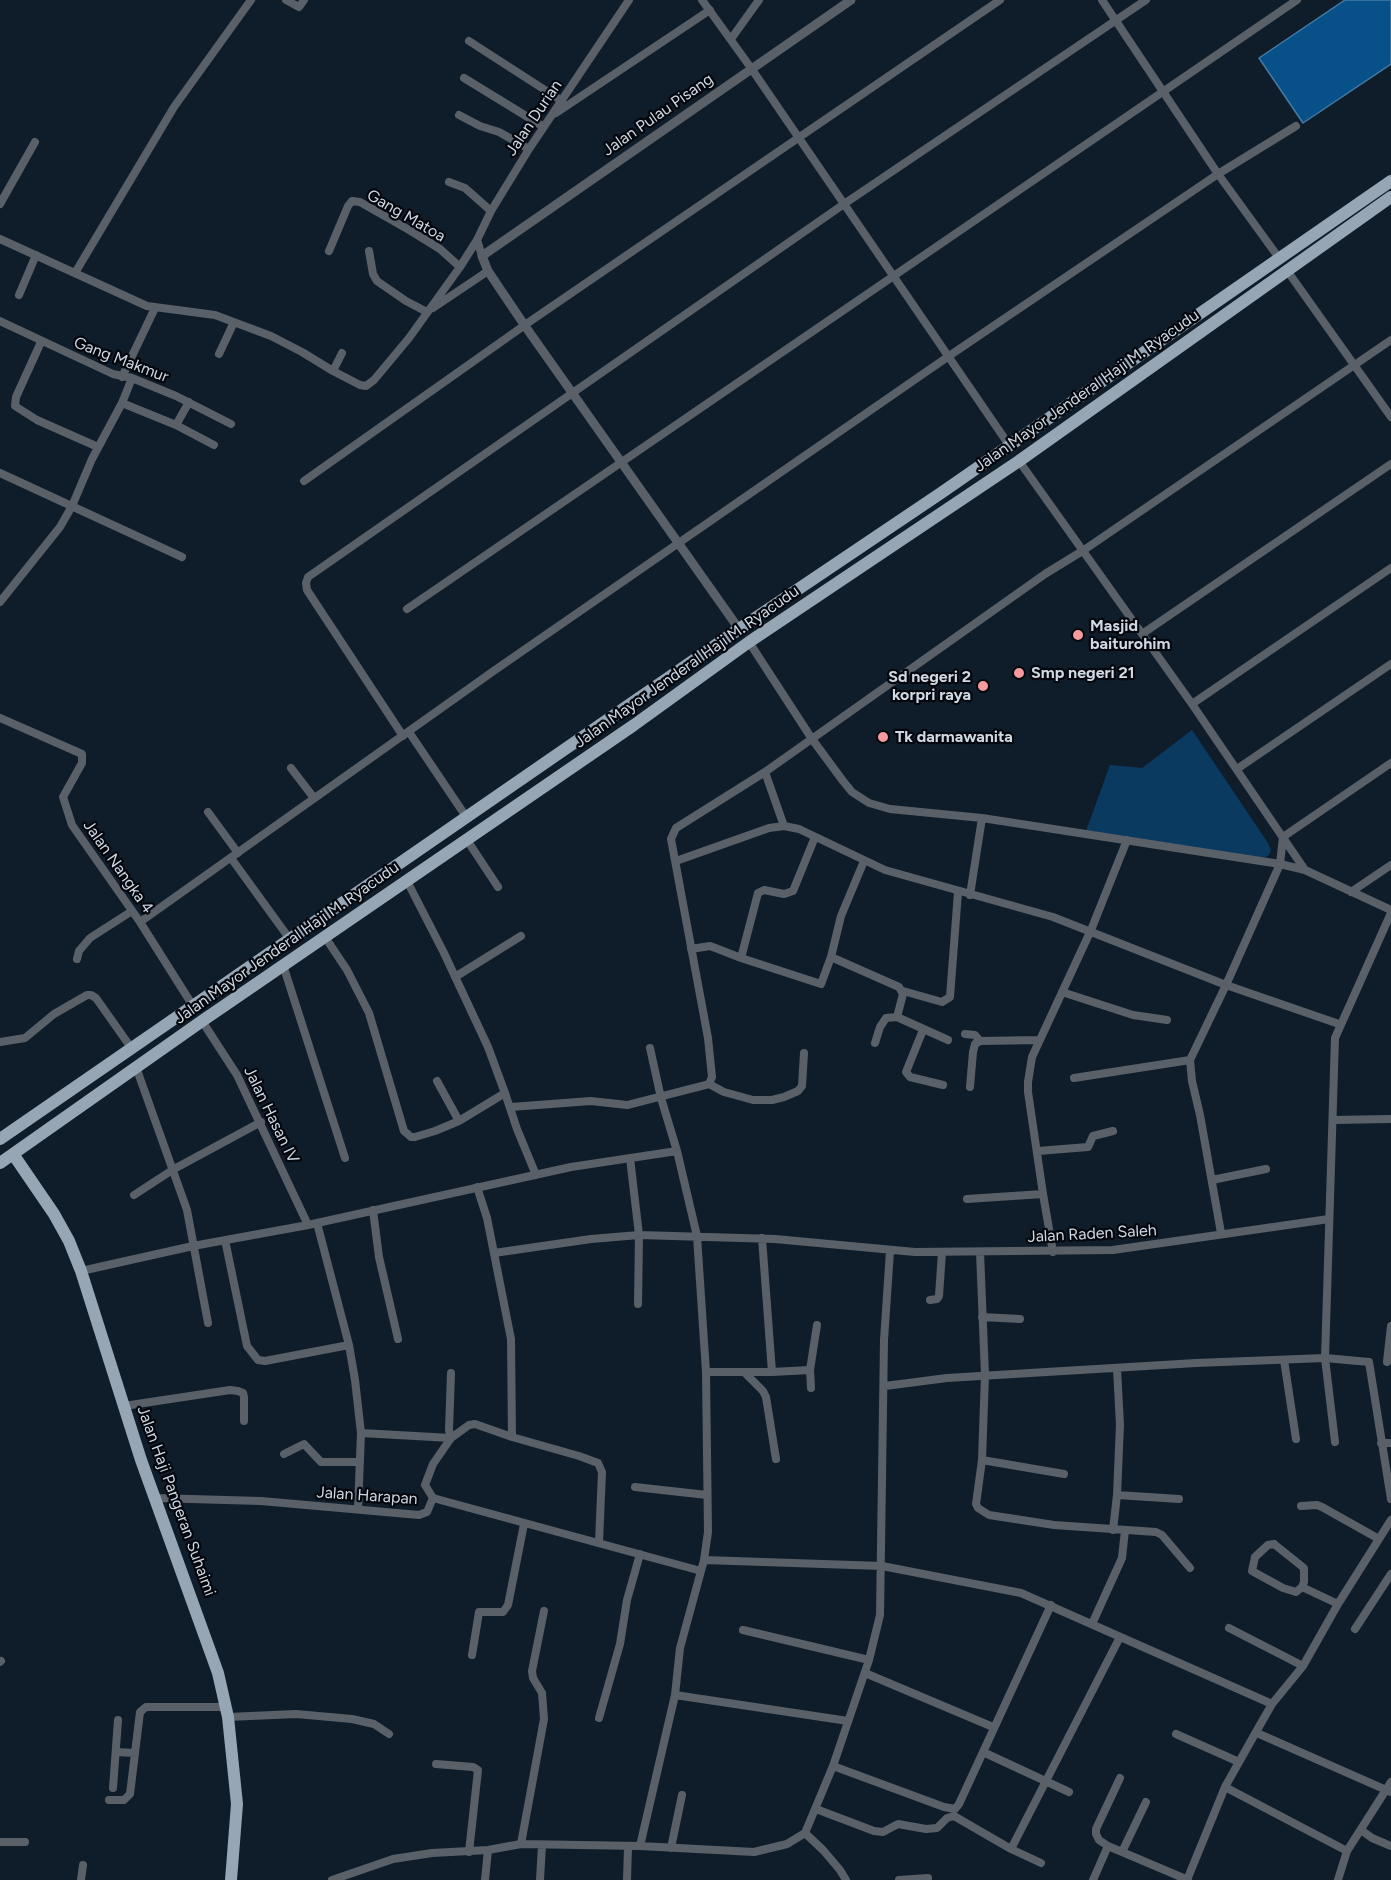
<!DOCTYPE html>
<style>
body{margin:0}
canvas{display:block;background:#0f1d2b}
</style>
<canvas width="1391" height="1880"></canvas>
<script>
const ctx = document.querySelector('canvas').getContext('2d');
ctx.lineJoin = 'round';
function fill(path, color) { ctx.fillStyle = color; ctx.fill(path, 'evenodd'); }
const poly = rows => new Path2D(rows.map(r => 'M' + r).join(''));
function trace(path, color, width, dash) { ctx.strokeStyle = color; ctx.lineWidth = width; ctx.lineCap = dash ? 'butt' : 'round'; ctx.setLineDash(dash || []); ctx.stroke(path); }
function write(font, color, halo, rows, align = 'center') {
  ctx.font = font + ' Figtree,sans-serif'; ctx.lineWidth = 4.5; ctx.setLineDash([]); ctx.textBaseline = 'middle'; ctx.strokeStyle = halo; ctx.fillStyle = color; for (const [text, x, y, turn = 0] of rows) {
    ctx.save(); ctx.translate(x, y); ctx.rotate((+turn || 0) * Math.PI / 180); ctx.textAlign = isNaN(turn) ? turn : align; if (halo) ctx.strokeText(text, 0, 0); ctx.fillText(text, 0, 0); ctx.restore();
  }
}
fill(poly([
 [1192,730,1268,843,1271,850,1269,855,1263,859,1086,831,1110,765,1142,768]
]), '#0a3a60');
const water = poly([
 [1345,0,1391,0,1391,64,1303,123,1259,58,1345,0]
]);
fill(water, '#085188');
trace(water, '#447aa3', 1.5);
trace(poly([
 [286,0,299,7,304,0],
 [702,0,751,68,1009,445],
 [1102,0,1218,174,1279,258],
 [731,39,759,0],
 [469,41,562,101],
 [464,78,544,127],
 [556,113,710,10],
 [459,115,480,126,499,132,529,149],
 [449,182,465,188,491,211],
 [0,204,35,142],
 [0,239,147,306,215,315,271,336,302,352,333,371,360,385,366,386,374,380,409,338,460,267,477,240],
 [329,251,348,206,352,201,360,202,411,231,440,249,460,267],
 [369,251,373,274,377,281,406,301,427,312],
 [482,256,477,240,491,211,529,149,629,0],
 [1286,269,1391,417],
 [75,273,174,107,251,0],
 [19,295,36,255],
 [433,308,488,271],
 [0,321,113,374,132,378,176,396,231,424],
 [41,342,16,397,15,406,37,420,98,447],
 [219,354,234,322],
 [333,371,342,353],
 [122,377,155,308],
 [122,403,176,425,214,445],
 [176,425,189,402],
 [1019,461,1192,704,1305,870],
 [0,473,182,557],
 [304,481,532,320,1000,0],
 [0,602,60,527,72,506,92,459,122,403,132,378],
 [407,609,1297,0],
 [1142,634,1391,464],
 [749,642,812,739,843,781,852,792,869,803,890,809,982,818,1280,864,1305,870,1391,910],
 [1192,704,1391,568],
 [0,718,82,754,82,763,63,797,72,825,140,922,193,1006],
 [409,732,467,818],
 [403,736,307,590,306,583,308,577,844,204,1146,0],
 [291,768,314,798],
 [1237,769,1391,664],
 [765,772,784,826],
 [208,812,238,853],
 [467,840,498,887],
 [231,858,289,938],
 [676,861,769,828,784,826,799,829,885,870,1053,917,1226,985,1339,1024],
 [407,881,444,953,488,1047,505,1093,459,1121,437,1081],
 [1351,892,1391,865],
 [970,895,982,818],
 [140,922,495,670,949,356,1218,174,1296,126],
 [325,937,347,970,369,1013,404,1131,411,1137,415,1137,435,1131,459,1121],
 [691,949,710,946,718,949,741,958,821,984,831,957,841,916,864,861],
 [831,957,899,987,903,994,897,1017,948,1040],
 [741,958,758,893,764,890,784,894,793,891,815,837],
 [77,959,79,951,90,938,132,911],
 [283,965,345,1158],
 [455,977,521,936],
 [903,991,942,1002,950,997,958,892],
 [1062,992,1133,1015,1167,1020],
 [202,1021,237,1075,308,1225],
 [923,1030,906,1072,910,1077,943,1085],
 [965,1034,975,1035,980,1041,1039,1040],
 [0,1042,25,1038,54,1014,87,995,91,995,96,998,132,1049],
 [875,1043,880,1027,886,1018,897,1017],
 [136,1067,187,1210,208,1323],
 [1074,1078,1190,1060],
 [709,1084,724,1092,753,1100,772,1100,784,1097,798,1091,802,1086,804,1053],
 [970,1087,973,1052,975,1044,980,1041],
 [505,1093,517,1129,536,1175],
 [511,1107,591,1101,627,1105,709,1084,712,1077,708,1038,671,839,676,828,765,772,1045,574,1084,550,1391,340],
 [1333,1120,1391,1119],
 [1038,1151,1088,1147,1093,1136,1113,1131],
 [630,1158,639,1235,638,1304],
 [1212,1180,1266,1169],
 [134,1195,174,1169,261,1122],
 [967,1199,1043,1194],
 [373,1210,379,1257,398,1339],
 [317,1223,349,1345,355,1380,361,1433,358,1509],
 [1221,1233,1200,1115,1192,1081,1190,1060,1226,985,1280,864,1283,837,1391,763],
 [225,1240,247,1346,258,1360,265,1361,349,1345],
 [980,1252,985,1375,982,1460,976,1504,978,1508,989,1515,1054,1525,1156,1532,1162,1535,1190,1568],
 [1053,1252,1043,1194,1028,1092,1028,1082,1032,1057,1091,930,1127,840],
 [494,1253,591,1239,639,1235,775,1239,915,1252,1113,1250,1329,1219],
 [81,1271,193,1246,308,1225,571,1167,677,1151],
 [930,1300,937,1299,939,1296,942,1252],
 [982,1317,1020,1319],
 [1284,1360,1296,1439],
 [1387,1362,1391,1326],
 [1117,1369,1120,1425,1117,1495,1179,1499],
 [810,1370,817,1325],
 [706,1372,772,1372,762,1238],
 [744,1372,763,1391,766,1397,776,1459],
 [772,1372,810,1370,811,1388],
 [885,1386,947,1378,1196,1363,1325,1358,1369,1362,1391,1499],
 [124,1406,230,1390,238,1391,243,1393,244,1397,244,1421],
 [361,1433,451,1438,469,1425,475,1424,512,1437,511,1339,487,1218,477,1187],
 [512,1437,579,1456,598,1463,602,1472,599,1542],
 [1335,1442,1325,1358,1335,1038,1391,913],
 [1381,1443,1391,1443],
 [284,1454,304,1444,321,1462,360,1462],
 [982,1460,1064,1474],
 [635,1487,707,1495],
 [155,1498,261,1501,419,1515,427,1512,433,1498,701,1571],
 [433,1498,425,1485,433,1464,451,1438,449,1430,451,1373],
 [1301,1506,1317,1505,1322,1507,1379,1539],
 [1113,1530,1117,1495],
 [1274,1544,1304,1568,1304,1582,1302,1587,1296,1592,1283,1588,1252,1571,1255,1557,1268,1545,1274,1544],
 [704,1560,882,1566,1021,1593,1272,1704],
 [1302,1587,1338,1604],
 [1092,1624,1122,1558,1125,1530],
 [1229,1628,1303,1666],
 [1355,1629,1391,1574],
 [743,1630,869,1660],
 [472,1655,479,1612,503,1612,508,1605,524,1524],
 [0,1662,1,1661],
 [865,1673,993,1727],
 [675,1695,848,1721],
 [228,1717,296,1714,352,1719,374,1724,389,1734],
 [599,1718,620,1644,627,1600,640,1554],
 [1257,1733,1391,1792],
 [1176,1734,1239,1762],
 [116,1752,135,1753],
 [983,1752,1069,1792],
 [436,1764,473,1767,478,1770,469,1852],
 [833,1766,944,1807,955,1809,959,1804,1051,1605],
 [1120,1778,1096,1829,1096,1834,1099,1840,1108,1846,1188,1880],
 [1225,1787,1347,1851],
 [113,1788,118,1720],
 [109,1800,124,1800,130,1794,140,1712,146,1707,226,1707],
 [816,1809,874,1831,883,1832,898,1824,926,1829,937,1828,947,1818,954,1816,1011,1849,1041,1863],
 [1361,1830,1372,1838,1391,1846],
 [805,1833,823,1850,840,1870,846,1880],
 [0,1842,25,1842],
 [521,1844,544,1719,542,1693,533,1678,532,1671,544,1611],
 [640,1846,675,1695,680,1648,704,1560,708,1532,706,1372,697,1236,677,1151,661,1098,650,1048],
 [671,1848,682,1795],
 [1011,1849,1120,1637],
 [1122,1852,1146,1802],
 [81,1880,83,1865],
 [332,1880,393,1859,432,1853,488,1850,521,1844,640,1846,754,1852,787,1844,805,1833,833,1766,869,1660,880,1615,884,1340,890,1251],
 [485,1880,488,1850],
 [540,1880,542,1845],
 [627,1880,628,1847],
 [899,1880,928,1878],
 [1093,1880,1108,1846],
 [1187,1880,1225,1787,1252,1739,1272,1704,1303,1666,1338,1604,1391,1520],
 [1338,1880,1347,1851,1391,1782]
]), '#596068', 8);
trace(poly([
 [739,629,525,326,488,271,482,256,851,0]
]), '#596068', 9);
trace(poly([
 [0,1139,739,629,941,493,1391,181],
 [13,1154,54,1214,69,1241,81,1271,141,1460,218,1673,228,1717,237,1804,231,1880],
 [0,1163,202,1021,634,725,749,642,1019,461,1391,197]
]), '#96a6b5', 12);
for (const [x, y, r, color] of [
 [1078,635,6,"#f59b9e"],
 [1019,673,6,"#f59b9e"],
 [983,686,6,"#f59b9e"],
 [883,737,6,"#f59b9e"]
]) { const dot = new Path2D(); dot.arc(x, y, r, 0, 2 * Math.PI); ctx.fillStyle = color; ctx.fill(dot); trace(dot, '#03070d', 2); }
write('16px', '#cfd9e2', '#03070d', [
 ["Jalan Pulau Pisang",658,115,-35],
 ["Jalan Durian",534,118,-56],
 ["Gang Matoa",406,216,30],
 ["Gang Makmur",121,360,21],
 ["Jalan Mayor Jenderal Haji M. Ryacudu",1087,391,-35],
 ["Jalan Mayor Jenderal Haji M. Ryacudu",687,667,-35],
 ["Jalan Nangka 4",118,867,55],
 ["Jalan Mayor Jenderal Haji M. Ryacudu",287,943,-35],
 ["Jalan Hasan IV",271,1115,64],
 ["Jalan Raden Saleh",1092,1234,-3],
 ["Jalan Harapan",367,1496,4],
 ["Jalan Haji Pangeran Suhaimi",176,1501,70]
]);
write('bold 16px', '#cfd9e2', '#03070d', [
 ["Masjid",1090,626],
 ["baiturohim",1090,644],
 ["Smp negeri 21",1031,673],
 ["Sd negeri 2",971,677,"right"],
 ["korpri raya",971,695,"right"],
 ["Tk darmawanita",895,737]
], 'left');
</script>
